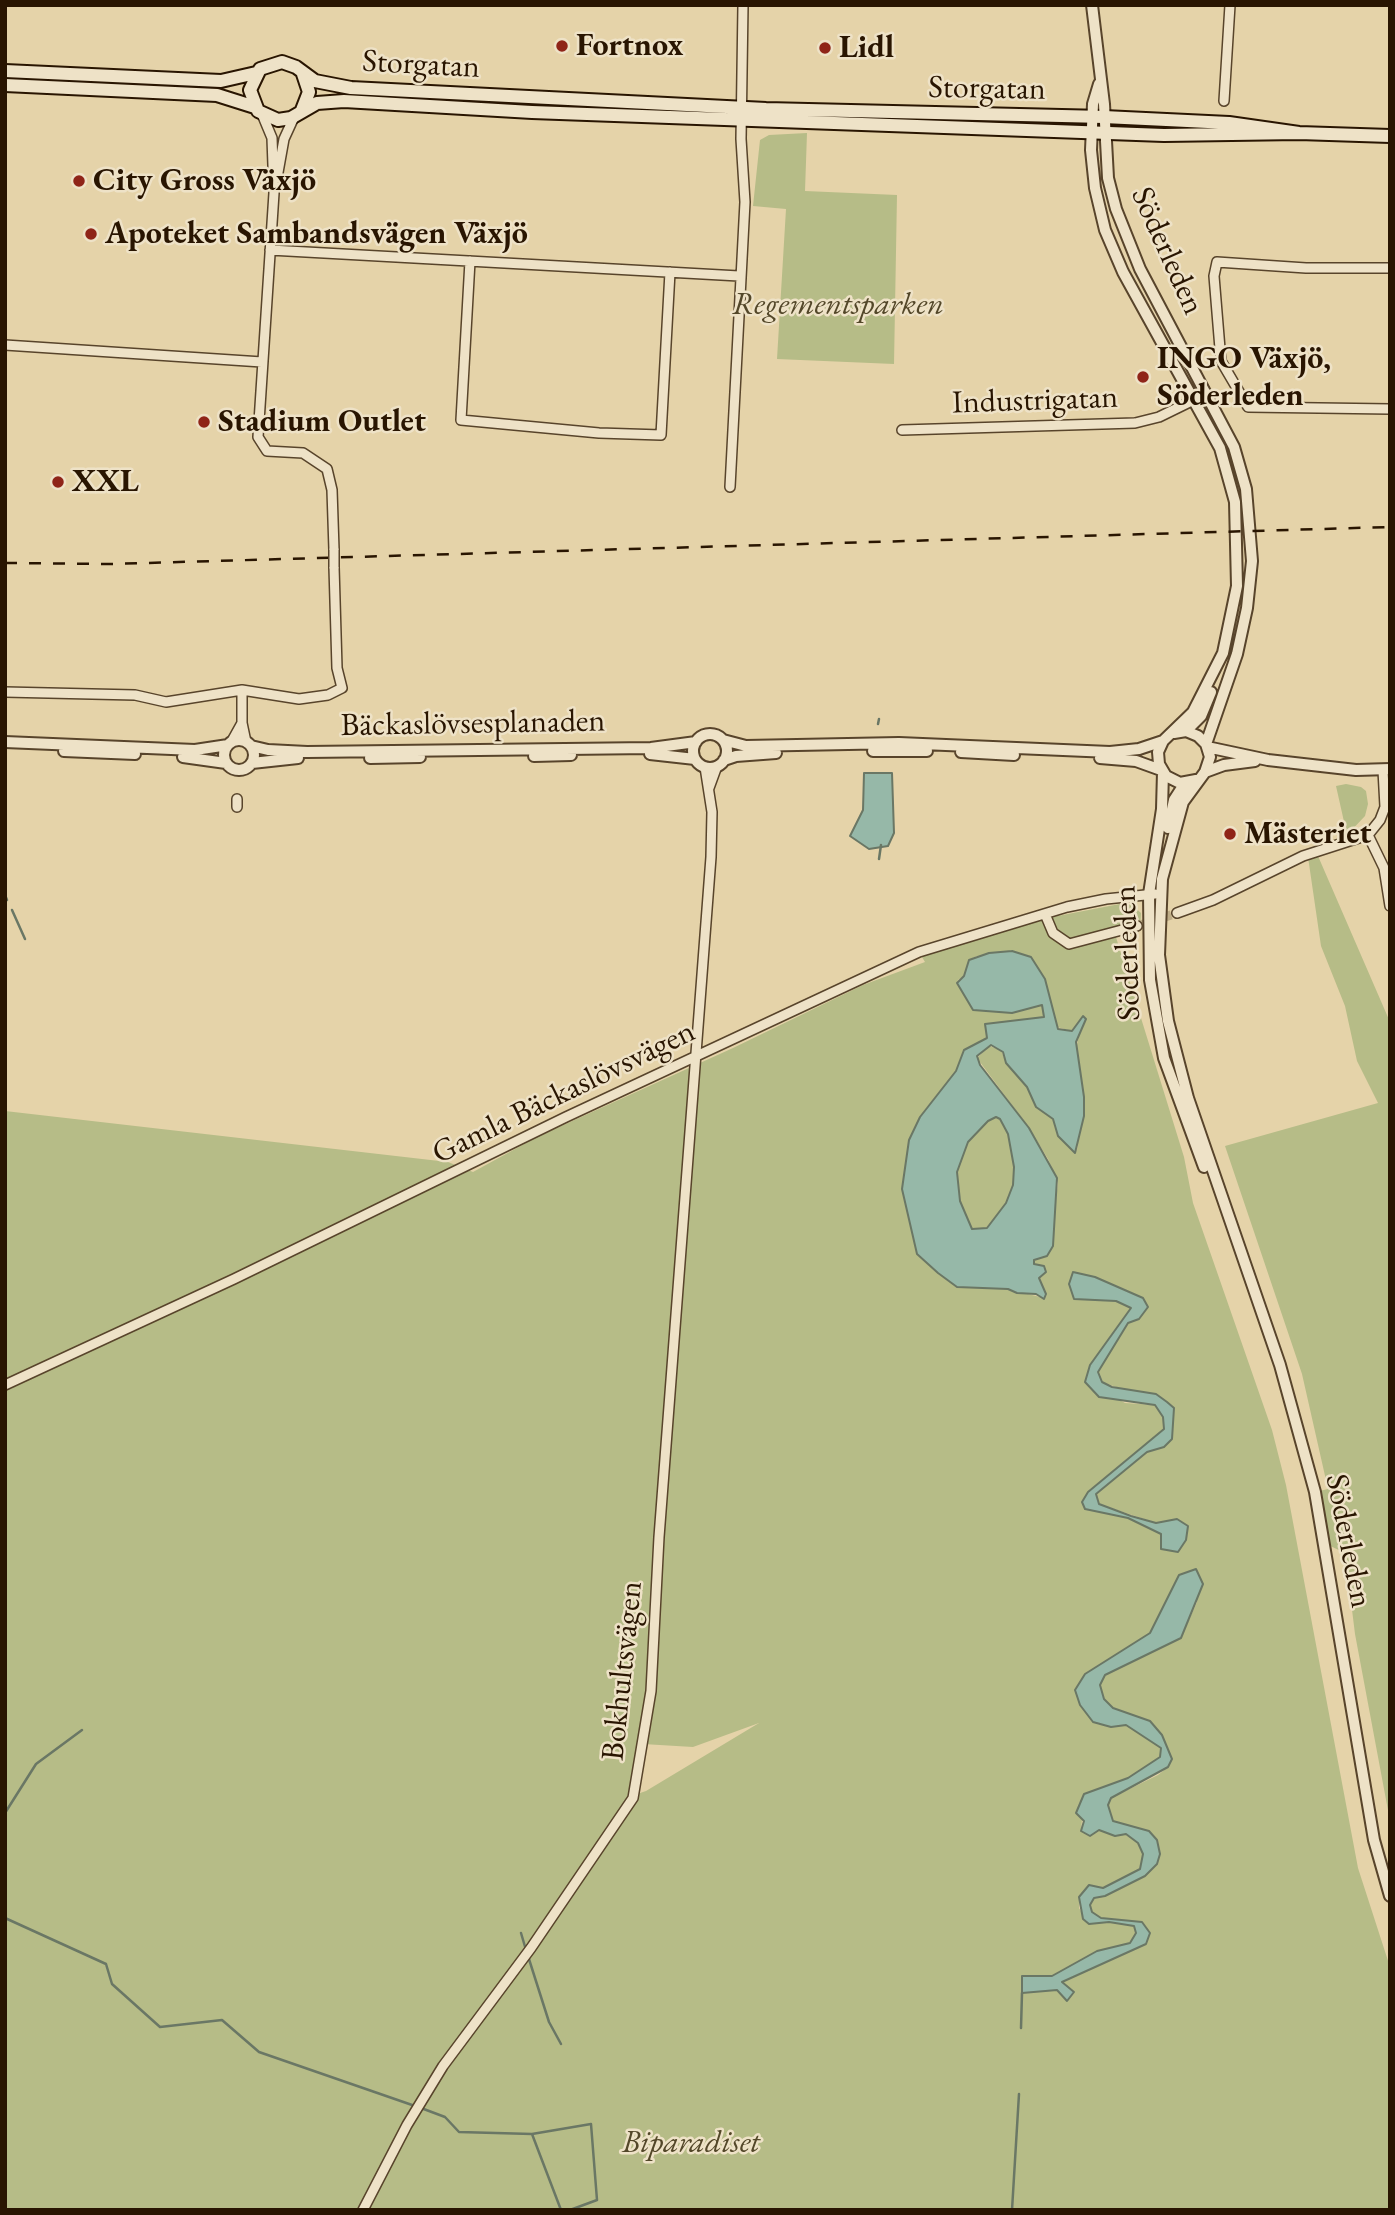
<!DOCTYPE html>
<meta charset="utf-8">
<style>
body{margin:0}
#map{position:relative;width:1395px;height:2215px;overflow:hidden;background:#e5d3a9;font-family:"EB Garamond",serif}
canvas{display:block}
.frame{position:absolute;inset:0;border:7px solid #291501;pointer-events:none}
</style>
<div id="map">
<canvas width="1395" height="2215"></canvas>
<div class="frame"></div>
</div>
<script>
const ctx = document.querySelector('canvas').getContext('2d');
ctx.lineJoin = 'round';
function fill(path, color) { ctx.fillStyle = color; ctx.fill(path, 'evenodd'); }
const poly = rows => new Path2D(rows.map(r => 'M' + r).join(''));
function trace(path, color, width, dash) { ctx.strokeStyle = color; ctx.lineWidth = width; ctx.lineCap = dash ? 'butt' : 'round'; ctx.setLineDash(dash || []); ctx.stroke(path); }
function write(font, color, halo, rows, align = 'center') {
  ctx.font = font + ' "EB Garamond",serif'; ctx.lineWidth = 5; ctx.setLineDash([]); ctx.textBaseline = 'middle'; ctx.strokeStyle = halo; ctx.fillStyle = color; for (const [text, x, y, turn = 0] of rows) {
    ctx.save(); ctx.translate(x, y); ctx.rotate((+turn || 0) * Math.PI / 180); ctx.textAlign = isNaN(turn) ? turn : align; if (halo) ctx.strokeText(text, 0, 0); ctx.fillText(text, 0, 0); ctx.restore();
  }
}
fill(poly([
 [807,133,805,191,897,195,894,364,777,359,786,209,753,206,760,140,769,135],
 [1346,784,1361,787,1366,791,1368,804,1365,816,1347,835,1336,786],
 [1318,856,1390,1022,1390,1821,1355,1634,1345,1553,1322,1542,1315,1492,1328,1489,1302,1374,1225,1146,1378,1103,1357,1061,1345,1006,1321,946,1308,857],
 [1125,903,1132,905,1141,913,1140,930,1115,934,1184,1157,1193,1203,1272,1430,1286,1485,1358,1868,1390,1967,1390,2210,5,2210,5,1111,448,1162,473,1172,537,1137,733,1048,863,985,925,962,919,952,1045,914,1047,918],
 [1028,955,1045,979,1057,1027,1072,1031,1083,1016,1076,1050,1084,1097,1077,1150,1068,1147,1055,1128,1053,1119,1037,1107,1027,1087,1006,1063,1001,1050,989,1046,977,1058,1029,1128,1048,1159,1058,1183,1049,1254,1034,1260,1036,1266,1044,1266,1039,1278,1044,1291,1040,1297,1008,1289,957,1287,938,1273,917,1254,902,1190,909,1140,924,1111,956,1071,964,1050,987,1038,985,1028,990,1023,1041,1019,1045,1013,1043,1006,1039,1005,1012,1013,973,1010,957,983,958,980,964,976,969,960,977,956],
 [1095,1277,1143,1298,1148,1307,1139,1319,1128,1323,1106,1354,1098,1372,1102,1382,1133,1393,1156,1394,1174,1408,1174,1423,1164,1447,1147,1452,1096,1494,1099,1504,1156,1523,1177,1519,1178,1552,1161,1549,1162,1534,1128,1518,1085,1509,1082,1502,1088,1492,1164,1429,1163,1417,1155,1405,1125,1403,1086,1382,1090,1365,1131,1308,1116,1301,1074,1299],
 [1179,1575,1197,1602,1181,1638,1105,1675,1100,1685,1104,1699,1113,1708,1150,1721,1172,1759,1168,1767,1158,1775,1111,1798,1108,1805,1113,1821,1149,1831,1145,1876,1105,1896,1094,1898,1090,1905,1092,1912,1101,1918,1142,1922,1145,1944,1061,1982,1067,2000,1057,1990,1048,1988,1052,1976,1097,1951,1130,1943,1136,1933,1134,1926,1108,1922,1089,1924,1079,1908,1079,1897,1089,1885,1103,1888,1141,1869,1143,1854,1138,1843,1126,1834,1115,1836,1099,1830,1090,1836,1081,1831,1084,1794,1128,1778,1160,1757,1161,1748,1126,1725,1111,1727,1085,1674,1150,1633],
 [759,1723,646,1791,634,1795,643,1744,693,1747],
 [996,1117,1000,1119,1008,1134,1014,1168,1013,1185,1006,1203,987,1228,972,1229,960,1201,957,1172,960,1156,969,1140,988,1121]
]), '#b6bc87');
const water = poly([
 [864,773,892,773,894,833,888,846,869,849,850,836,863,810,864,773],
 [1012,951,1031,957,1045,979,1058,1029,1072,1031,1083,1016,1086,1019,1076,1042,1084,1097,1084,1116,1075,1153,1058,1136,1053,1119,1036,1107,1027,1087,1006,1063,1003,1052,991,1045,977,1056,980,1065,1029,1128,1057,1178,1053,1246,1047,1256,1034,1260,1034,1264,1044,1266,1046,1272,1039,1278,1046,1294,1044,1299,1036,1294,1017,1293,1008,1289,957,1287,938,1273,917,1254,902,1189,909,1140,920,1117,956,1071,964,1050,987,1038,985,1024,1044,1017,1042,1005,1012,1013,973,1010,957,983,964,976,969,960,989,953,1012,951],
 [996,1117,1000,1119,1008,1134,1014,1167,1013,1185,1006,1203,987,1228,972,1229,960,1201,957,1172,968,1142,988,1121,996,1117],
 [1073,1272,1095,1277,1143,1298,1148,1307,1139,1319,1128,1323,1098,1372,1102,1382,1112,1387,1156,1394,1167,1402,1174,1408,1172,1439,1164,1447,1147,1452,1096,1494,1099,1504,1131,1516,1156,1523,1177,1519,1188,1526,1186,1540,1178,1552,1161,1549,1161,1534,1128,1518,1085,1509,1082,1502,1088,1492,1164,1429,1163,1417,1155,1405,1099,1397,1085,1382,1090,1365,1131,1308,1116,1301,1074,1299,1069,1284,1073,1272],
 [1196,1569,1203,1584,1181,1638,1105,1675,1100,1685,1104,1699,1113,1708,1150,1721,1162,1735,1172,1759,1168,1767,1111,1798,1108,1805,1113,1821,1149,1831,1157,1840,1160,1854,1157,1864,1145,1876,1105,1896,1094,1898,1090,1905,1092,1912,1101,1918,1142,1922,1150,1933,1146,1944,1062,1982,1074,1992,1067,2001,1057,1990,1022,1993,1022,1976,1052,1976,1097,1951,1130,1943,1136,1933,1134,1926,1109,1922,1089,1924,1083,1919,1079,1897,1089,1885,1103,1888,1140,1869,1143,1854,1138,1843,1126,1834,1115,1836,1099,1830,1090,1836,1081,1831,1084,1821,1076,1813,1084,1794,1128,1778,1160,1757,1161,1748,1126,1725,1111,1727,1093,1722,1080,1705,1075,1690,1085,1674,1150,1633,1179,1575,1196,1569]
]);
fill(water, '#96b8a8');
trace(water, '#6a7765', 2);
trace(poly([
 [878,724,879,719],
 [879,859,881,845],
 [5,895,7,900],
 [12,910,25,939],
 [5,1813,36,1764,82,1730],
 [5,1918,106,1964,112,1984,160,2027,222,2020,259,2052,415,2106],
 [521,1933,526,1950],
 [528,1956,549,2022,561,2044],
 [1021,2028,1022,1993],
 [421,2108,445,2117,459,2132,532,2134,561,2210],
 [532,2134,591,2124,597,2200,570,2210],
 [1012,2210,1019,2094]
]), '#6a7765', 2.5);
trace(poly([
 [1137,926,1177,913]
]), '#bfad87', 9, [9, 4.5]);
const minor = poly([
 [1224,101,1230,5],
 [262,114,272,138,274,193,258,437,267,451,303,453,327,469,332,490,334,550],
 [277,178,284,139,295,115],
 [270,250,739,276],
 [470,261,461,420,599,433,661,435,670,272],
 [1390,268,1306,268,1217,262,1214,276,1221,361,1248,407,1390,409],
 [5,345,262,362],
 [902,430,1135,423,1159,417,1206,394],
 [730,487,745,202,741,139,743,5],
 [242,690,242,723,246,742],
 [5,692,135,695,166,702,242,690,299,699,328,695,342,688,337,668,334,567],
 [232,741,242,723],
 [709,788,717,766],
 [237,807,237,799],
 [1368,835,1384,868,1390,906],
 [1368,835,1380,820,1385,807,1383,770],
 [1177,913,1213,900,1303,856,1368,835],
 [1045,914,1053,933,1069,944,1137,926],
 [5,1385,234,1279,566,1117,919,952,1067,907,1106,899,1155,894],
 [363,2210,407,2125,443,2066,531,1948,633,1798,651,1691,659,1537,711,857,712,812,705,767]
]);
const tertiary = poly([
 [1092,5,1104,104,1108,178,1116,209,1140,269,1234,447,1246,489,1252,561,1247,608,1237,654,1206,744],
 [1099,84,1093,104,1091,150,1095,188,1105,230,1123,272,1220,448,1235,502,1237,586,1223,653,1193,712,1163,741,1158,752,1159,764,1166,776,1180,783,1196,780],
 [1186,731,1201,716,1211,692],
 [1174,733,1186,731,1198,736,1206,744,1210,757,1205,772,1183,802,1162,879,1159,955,1168,1021,1188,1098,1280,1365,1315,1492,1374,1840,1390,1896],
 '693 751a17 17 0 1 1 34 0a17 17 0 1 1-34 0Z',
 '224 755a15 15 0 1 1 30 0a15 15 0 1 1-30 0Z',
 [723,740,746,746,899,743,1110,752,1139,749,1163,741],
 [5,742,195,750,228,745],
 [251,746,268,750,307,752,651,748,696,742],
 [1207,747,1268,760,1356,770,1390,769],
 [64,751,135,754],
 [873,751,927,751],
 [961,752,1014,755],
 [650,754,695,759],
 [534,756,571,755],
 [183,757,226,763],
 [370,758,420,757],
 [1100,758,1136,761,1161,770],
 [724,760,736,756,776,753],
 [252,763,298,758],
 [1163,772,1162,809,1149,894,1150,980,1164,1058,1204,1167],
 [1205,772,1224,765,1255,761],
 [1168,828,1174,800,1185,783]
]);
const secondary = poly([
 [5,71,221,81,256,73],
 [5,85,217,95,255,107],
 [302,110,309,92,303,74],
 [1299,133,1164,135,532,112,344,101,317,103,291,118,278,120,258,111,250,90,260,69,282,62,296,67,315,81,351,88,766,109,1104,117,1229,123,1299,133,1390,136]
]);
trace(minor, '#58442b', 12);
trace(tertiary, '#58442b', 14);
trace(secondary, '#291501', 16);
trace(minor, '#eee2c7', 9);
trace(tertiary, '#eee2c7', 10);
trace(secondary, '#eee2c7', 12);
trace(poly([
 [5,563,111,564,1390,527]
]), '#291501', 2.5, [12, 12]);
const minorBridge = poly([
 [334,550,334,567]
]);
trace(minorBridge, '#58442b', 12, []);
trace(minorBridge, '#eee2c7', 9);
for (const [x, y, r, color] of [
 [562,46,7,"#8f2418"],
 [825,48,7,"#8f2418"],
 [79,181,7,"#8f2418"],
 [91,234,7,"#8f2418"],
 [1143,377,7,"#8f2418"],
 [204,422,7,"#8f2418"],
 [58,482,7,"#8f2418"],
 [1230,834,7,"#8f2418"]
]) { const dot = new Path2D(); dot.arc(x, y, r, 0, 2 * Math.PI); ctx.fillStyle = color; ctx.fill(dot); trace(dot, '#eee2c7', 2.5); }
write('bold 32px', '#291501', '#eee2c7', [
 ["Fortnox",576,46],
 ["Lidl",839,48],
 ["City Gross Växjö",93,181],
 ["Apoteket Sambandsvägen Växjö",105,234],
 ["INGO Växjö,",1157,359],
 ["Söderleden",1157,396],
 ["Stadium Outlet",218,422],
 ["XXL",72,482],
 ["Mästeriet",1244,834]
], 'left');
write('32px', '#291501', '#eee2c7', [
 ["Storgatan",421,65,3],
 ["Storgatan",987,89,1],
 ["Söderleden",1167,251,66],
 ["Industrigatan",1035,401,-2],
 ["Bäckaslövsesplanaden",473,724,-1],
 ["Söderleden",1128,953,-92],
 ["Gamla Bäckaslövsvägen",564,1093,-26],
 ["Söderleden",1348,1541,79],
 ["Bokhultsvägen",623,1671,-84]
]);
write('italic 32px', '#534729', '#eee2c7', [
 ["Regementsparken",838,305],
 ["Biparadiset",691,2143]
]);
</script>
